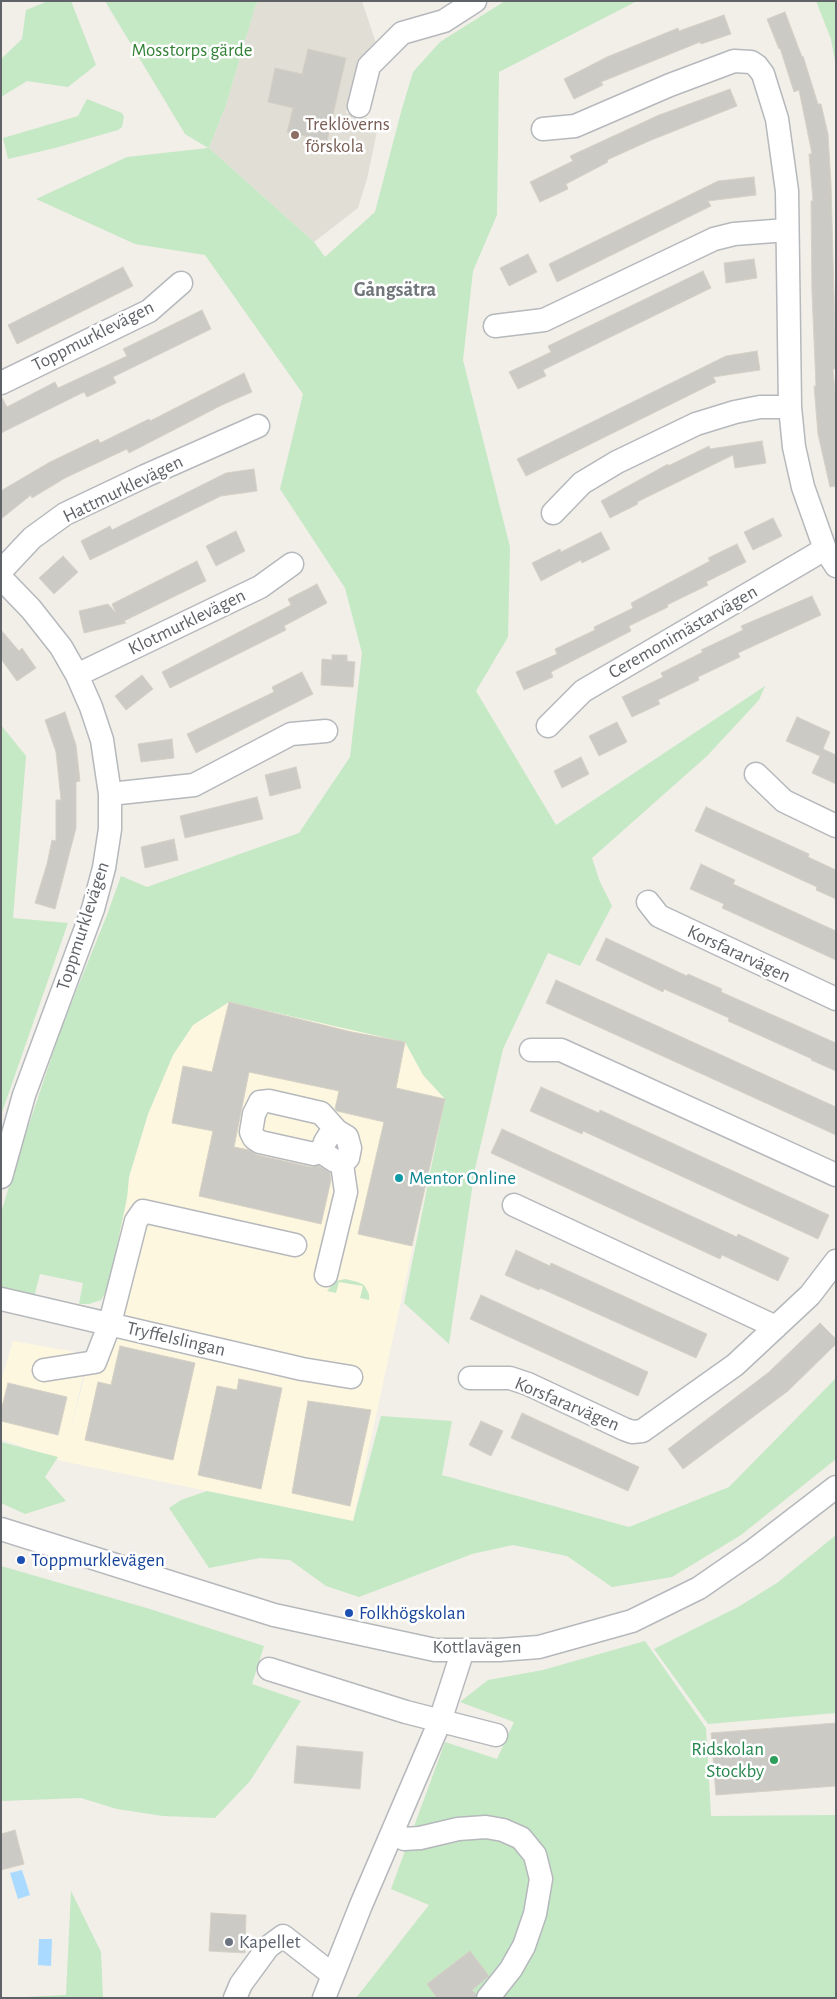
<!DOCTYPE html>
<meta charset="utf-8">
<style>
body{margin:0}
#map{position:relative;width:837px;height:1999px;overflow:hidden;background:#f1efe8;font-family:"Alegreya Sans",sans-serif}
canvas{display:block}
.frame{position:absolute;inset:0;border:2px solid #5f6368;pointer-events:none}
</style>
<div id="map">
<canvas width="837" height="1999"></canvas>
<div class="frame"></div>
</div>
<script>
const ctx = document.querySelector('canvas').getContext('2d');
ctx.lineJoin = 'round';
function fill(path, color) { ctx.fillStyle = color; ctx.fill(path, 'evenodd'); }
const poly = rows => new Path2D(rows.map(r => 'M' + r).join(''));
function trace(path, color, width, dash) { ctx.strokeStyle = color; ctx.lineWidth = width; ctx.lineCap = dash ? 'butt' : 'round'; ctx.setLineDash(dash || []); ctx.stroke(path); }
function write(font, color, halo, rows, align = 'center') {
  ctx.font = font + ' "Alegreya Sans",sans-serif'; ctx.lineWidth = 5; ctx.setLineDash([]); ctx.textBaseline = 'middle'; ctx.strokeStyle = halo; ctx.fillStyle = color; for (const [text, x, y, turn = 0] of rows) {
    ctx.save(); ctx.translate(x, y); ctx.rotate((+turn || 0) * Math.PI / 180); ctx.textAlign = isNaN(turn) ? turn : align; if (halo) ctx.strokeText(text, 0, 0); ctx.fillText(text, 0, 0); ctx.restore();
  }
}
fill(poly([
 [229,1002,405,1042,423,1075,445,1099,353,1521,62,1461,1,1439,1,1381,13,1341,88,1354,70,1432,108,1288,127,1198,129,1177,148,1114,173,1055,193,1025]
]), '#fef7e0');
fill(poly([
 [260,1,362,1,377,46,360,61,346,113,379,122,367,179,358,208,314,242,209,148,226,105,256,4]
]), '#e1ded6');
fill(poly([
 [48,1,71,1,96,65,68,87,27,81,1,97,1,59,22,39,26,10],
 [105,1,260,1,256,4,226,105,209,148,314,242,325,257,375,212,401,112,413,72,440,42,505,1,637,1,499,72,497,215,473,271,463,360,510,547,508,637,476,691,556,825,765,686,759,700,707,756,592,858,600,882,612,906,580,966,548,953,503,1049,475,1169,449,1344,404,1303,445,1099,423,1075,405,1042,229,1002,193,1025,173,1055,148,1114,129,1177,127,1198,108,1288,101,1300,89,1304,79,1304,83,1283,40,1274,34,1297,14,1293,1,1287,1,1213,17,1160,62,1026,107,915,121,876,147,887,299,833,350,757,362,653,345,588,280,489,303,394,205,255,135,244,36,199,127,157,208,148,185,134],
 [816,1,836,1,836,67,831,39],
 [87,99,122,113,124,117,122,127,118,130,55,148,8,159,3,138,78,116],
 [1,725,26,756,13,918,68,923,1,1115],
 [345,1279,358,1282,364,1285,369,1294,369,1300,360,1298,363,1286,339,1282,336,1293,327,1291,336,1281],
 [836,1378,836,1459,741,1535,672,1577,612,1587,567,1556,513,1545,472,1554,359,1597,326,1586,290,1560,260,1558,209,1568,169,1508,181,1500,207,1491,353,1521,381,1416,452,1421,442,1475,629,1527,729,1487],
 [1,1442,58,1457,45,1477,66,1501,25,1514,1,1503],
 [836,1535,836,1713,708,1724,654,1649,738,1607,777,1583],
 [1,1566,150,1609,264,1646,252,1684,301,1701,250,1781,215,1818,163,1816,117,1809,81,1798,1,1801],
 [645,1641,706,1728,711,1816,836,1815,836,1998,356,1998,429,1905,391,1889,445,1742,497,1759,514,1722,460,1702,488,1680,543,1670],
 [71,1891,101,1952,103,1998,1,1998,66,1995]
]), '#c5e8c5');
fill(poly([
 [22,1870,30,1895,18,1899,10,1873],
 [39,1939,52,1939,51,1966,38,1965]
]), '#aadaff');
const building = poly([
 [785,12,802,57,803,56,818,104,821,104,828,134,831,184,836,369,833,369,836,401,836,486,830,487,818,434,814,386,816,386,812,293,811,201,813,201,809,154,812,154,799,90,794,92,780,48,779,49,767,19,785,12],
 [724,15,731,34,701,44,700,42,601,82,603,85,574,99,564,79,607,57,678,28,679,31,724,15],
 [308,49,346,58,327,141,287,132,293,108,268,102,275,68,302,74,308,49],
 [730,89,737,106,649,141,607,160,608,162,566,184,568,189,540,202,530,182,573,161,570,156,659,115,730,89],
 [754,177,756,195,708,201,711,206,557,282,549,264,718,181,754,177],
 [528,254,537,272,509,286,500,268,528,254],
 [754,259,757,278,726,283,724,263,754,259],
 [123,267,133,286,17,344,8,325,123,267],
 [703,271,711,288,543,370,546,376,518,389,509,372,551,352,548,346,703,271],
 [202,310,211,329,113,377,116,383,87,397,84,392,1,433,1,396,7,407,55,382,58,388,127,356,123,349,202,310],
 [757,351,760,370,713,377,716,382,526,476,517,459,726,356,757,351],
 [244,373,252,392,222,405,129,453,127,449,65,478,32,498,31,495,1,519,1,491,4,489,50,462,98,439,100,443,149,419,150,421,244,373],
 [762,441,766,463,735,468,733,455,637,502,638,504,610,518,601,501,668,464,668,466,709,446,710,449,762,441],
 [254,469,257,491,221,496,90,560,81,541,110,526,112,530,226,473,254,469],
 [773,518,782,536,753,550,744,532,773,518],
 [236,531,245,551,216,566,206,546,236,531],
 [601,532,610,549,582,563,581,560,541,581,532,563,560,549,561,552,601,532],
 [737,544,746,562,706,582,708,585,667,605,668,607,629,626,631,631,551,672,553,677,524,690,516,672,557,654,555,649,595,630,594,627,633,608,631,603,710,561,708,558,737,544],
 [63,556,78,572,54,594,39,578,63,556],
 [197,561,206,581,124,621,126,623,84,633,79,611,108,604,116,613,112,604,197,561],
 [317,584,327,603,284,626,286,630,170,688,162,672,291,605,288,599,317,584],
 [812,596,821,615,738,653,740,657,698,677,699,680,658,700,660,704,632,717,622,697,663,677,661,673,703,652,701,650,743,630,741,626,812,596],
 [1,630,19,651,22,648,36,668,17,681,1,659,1,630],
 [332,655,347,655,347,661,355,662,353,687,321,685,322,659,332,660,332,655],
 [302,672,313,694,196,753,187,734,274,692,272,687,302,672],
 [142,675,153,689,126,710,115,696,142,675],
 [65,712,76,745,80,781,76,782,76,828,55,909,35,903,47,864,52,840,56,841,56,800,61,800,56,752,45,720,65,712],
 [797,717,830,732,823,749,836,755,836,784,812,773,820,756,786,741,797,717],
 [617,722,627,742,599,756,589,736,617,722],
 [172,739,174,758,141,762,138,744,172,739],
 [581,757,589,774,562,788,554,771,581,757],
 [296,767,301,788,270,796,265,775,296,767],
 [257,797,263,819,185,838,180,816,257,797],
 [706,807,809,854,808,857,836,870,836,899,816,890,817,887,695,831,706,807],
 [174,839,178,860,145,868,141,847,174,839],
 [701,864,735,880,733,884,836,931,836,960,722,908,724,904,690,889,701,864],
 [606,938,687,976,688,974,722,989,721,992,836,1043,836,1071,811,1060,812,1059,728,1021,729,1018,664,989,663,992,596,960,606,938],
 [556,980,836,1107,836,1135,546,1003,556,980],
 [229,1002,352,1032,405,1042,396,1088,445,1099,412,1246,358,1234,384,1122,337,1111,335,1109,339,1091,249,1072,234,1147,249,1150,257,1155,311,1167,319,1166,330,1173,331,1180,321,1224,199,1196,213,1131,172,1123,183,1066,212,1072,229,1002],
 [541,1087,599,1113,600,1110,829,1215,818,1239,583,1131,582,1134,530,1111,541,1087],
 [502,1129,737,1237,738,1234,789,1258,778,1281,722,1255,720,1259,491,1153,502,1129],
 [516,1250,550,1266,551,1263,707,1334,696,1358,540,1288,539,1290,505,1275,516,1250],
 [481,1295,648,1372,638,1396,470,1319,481,1295],
 [820,1323,836,1339,836,1344,788,1391,683,1469,668,1449,769,1372,820,1323],
 [120,1346,195,1363,173,1460,85,1440,98,1382,111,1385,120,1346],
 [239,1379,282,1388,261,1489,198,1475,217,1386,237,1390,239,1379],
 [8,1383,67,1397,58,1435,1,1421,1,1411,8,1383],
 [308,1401,371,1410,350,1506,292,1493,308,1401],
 [522,1413,639,1467,628,1491,511,1438,522,1413],
 [481,1421,503,1431,491,1456,469,1445,481,1421],
 [836,1723,836,1786,716,1795,711,1733,836,1723],
 [297,1746,363,1752,360,1789,294,1783,297,1746],
 [15,1830,24,1864,1,1870,1,1834,15,1830],
 [211,1913,246,1915,245,1953,209,1951,211,1913],
 [470,1951,489,1976,472,1990,476,1994,475,1998,437,1998,427,1984,470,1951]
]);
fill(building, '#cccac5');
trace(building, '#d6d1c6', 1);
const minor = poly([
 [359,106,369,66,402,33,444,21,475,1],
 [543,129,575,126,670,85,734,61,751,62,757,66,763,74,777,119,787,191,790,407,794,447,803,487,825,549,836,566],
 [495,326,544,320,714,239,734,234,787,230],
 [1,383,149,311,181,283],
 [553,513,582,483,617,462,696,424,735,412,760,407,790,407],
 [1,571,32,538,65,514,145,476,258,426],
 [1,578,31,609,61,647,77,675,91,707,102,740,110,794,110,829,104,868,93,909,24,1095,1,1177],
 [77,675,260,587,292,564],
 [548,726,583,691,825,549],
 [756,774,784,801,836,826],
 [110,794,194,785,291,734,326,731],
 [648,902,659,916,836,999],
 [531,1050,561,1050,836,1175],
 [323,1149,314,1154,260,1142,254,1138,251,1132,254,1114,260,1102,269,1101,321,1113,337,1131],
 [514,1205,776,1327],
 [326,1275,346,1192,342,1164,348,1158,350,1148,347,1137,337,1131,330,1134,325,1142,323,1149,326,1155,335,1161,342,1164],
 [1,1299,302,1369,351,1377],
 [44,1370,95,1362,110,1323,136,1221,143,1211,295,1245],
 [470,1378,510,1378,528,1384,624,1429,632,1432,642,1431,735,1365,810,1295,836,1261],
 [1,1529,274,1615,435,1650,499,1650,539,1647,632,1621,699,1588,754,1550,836,1487],
 [269,1669,406,1712,496,1735],
 [393,1831,404,1839,420,1838,458,1829,486,1827,503,1830,521,1838,535,1855,541,1879,535,1914,524,1946,511,1969,488,1998],
 [235,1998,241,1984,268,1947,283,1936,333,1975],
 [324,1998,361,1905,440,1721,463,1650]
]);
trace(minor, '#b5b8bc', 25);
trace(minor, '#fff', 22);
for (const [x, y, r, color] of [
 [295,135,5,"#8d6e63"],
 [399,1178,5,"#0f9aa8"],
 [21,1560,5,"#1a4fb4"],
 [349,1613,5,"#1a4fb4"],
 [774,1760,5,"#2e9e5b"],
 [229,1942,5,"#6b7280"]
]) { const dot = new Path2D(); dot.arc(x, y, r, 0, 2 * Math.PI); ctx.fillStyle = color; ctx.fill(dot); trace(dot, '#fff', 2); }
write('19px', '#348238', '#fff', [
 ["Mosstorps gärde",192,50]
]);
write('19px', '#785e54', '#fff', [
 ["Treklöverns",305,124],
 ["förskola",305,146]
], 'left');
write('19px', '#5f6368', '#fff', [
 ["Toppmurklevägen",93,336,-27],
 ["Hattmurklevägen",123,489,-26],
 ["Klotmurklevägen",187,622,-26],
 ["Ceremonimästarvägen",683,632,-30],
 ["Toppmurklevägen",83,926,-72],
 ["Korsfararvägen",739,954,25],
 ["Tryffelslingan",176,1339,13],
 ["Korsfararvägen",567,1404,23],
 ["Kottlavägen",477,1647]
]);
write('19px', '#0d838f', '#fff', [
 ["Mentor Online",409,1178]
], 'left');
write('19px', '#164399', '#fff', [
 ["Toppmurklevägen",31,1560],
 ["Folkhögskolan",359,1613]
], 'left');
write('19px', '#27864d', '#fff', [
 ["Ridskolan",764,1749],
 ["Stockby",764,1771]
], 'right');
write('19px', '#5b616d', '#fff', [
 ["Kapellet",239,1942]
], 'left');
write('bold 20px', '#70757a', '#fff', [
 ["Gångsätra",395,290]
]);
</script>
